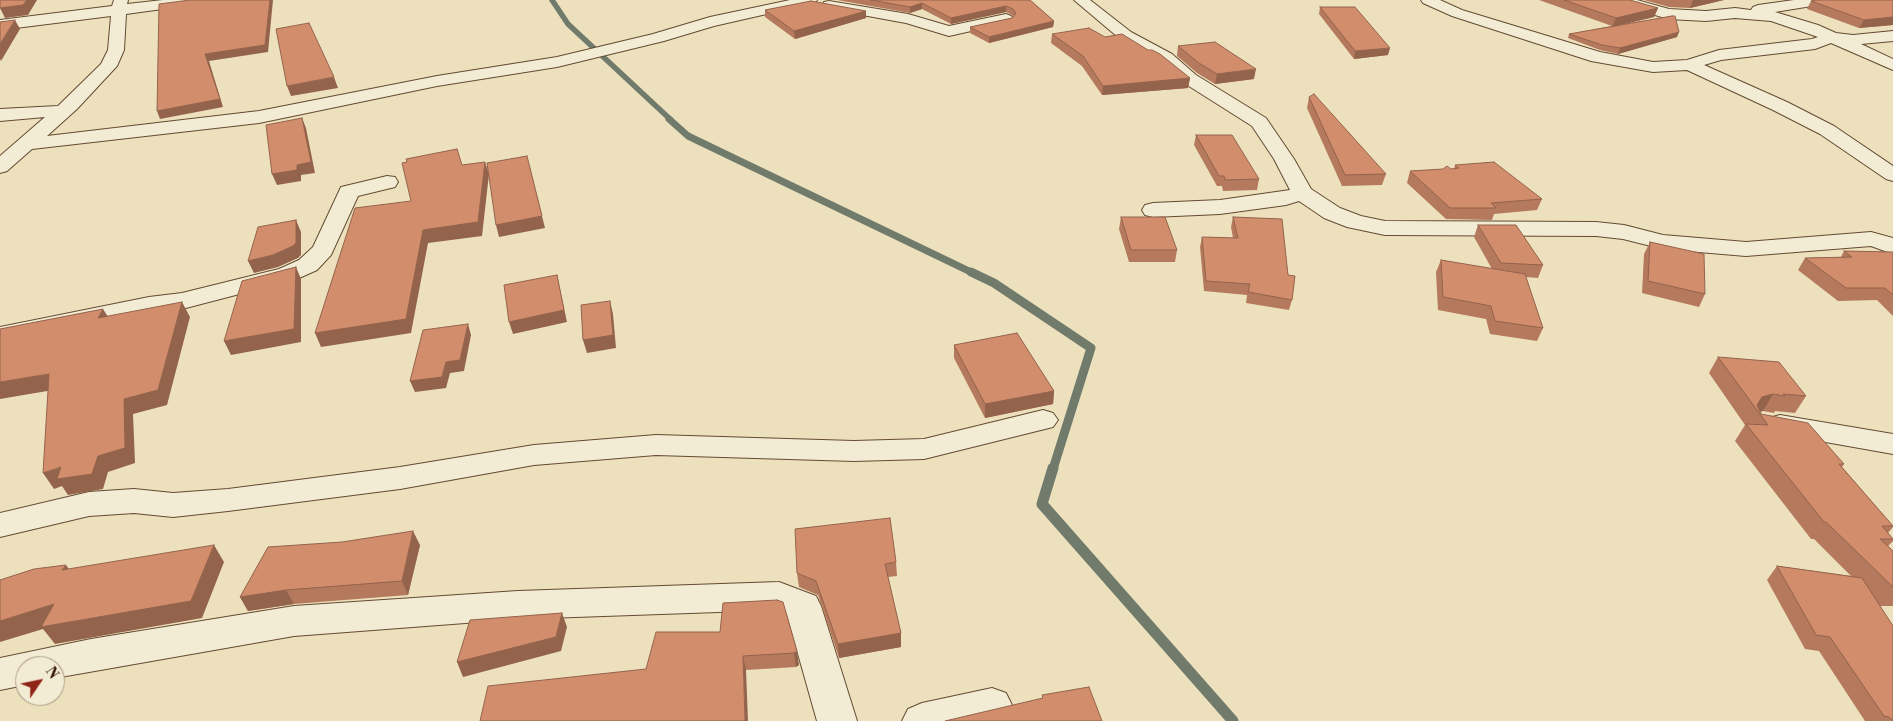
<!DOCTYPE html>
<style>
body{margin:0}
#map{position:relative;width:1893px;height:721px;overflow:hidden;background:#ede1bd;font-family:"Libre Bodoni",serif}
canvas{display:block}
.north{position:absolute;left:15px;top:656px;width:50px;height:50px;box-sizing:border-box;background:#f3ecd4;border:1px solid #a79780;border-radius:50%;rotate:56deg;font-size:14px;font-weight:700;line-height:20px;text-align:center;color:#361703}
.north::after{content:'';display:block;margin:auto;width:18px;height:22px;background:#8f2418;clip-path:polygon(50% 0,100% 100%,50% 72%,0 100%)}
</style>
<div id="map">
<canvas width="1893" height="721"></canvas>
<div class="north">N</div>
</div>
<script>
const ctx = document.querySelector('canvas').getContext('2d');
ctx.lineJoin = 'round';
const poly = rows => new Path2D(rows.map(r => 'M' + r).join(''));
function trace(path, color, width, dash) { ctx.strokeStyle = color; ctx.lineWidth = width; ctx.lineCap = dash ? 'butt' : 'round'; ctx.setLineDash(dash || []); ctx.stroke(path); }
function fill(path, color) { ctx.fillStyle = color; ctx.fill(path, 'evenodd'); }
trace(poly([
 [552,0,568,24,671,120]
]), '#717b6c', 5.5);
trace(poly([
 [669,119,688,136,973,273]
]), '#717b6c', 7);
trace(poly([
 [971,272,994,283,1091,348,1053,469]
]), '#717b6c', 9);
trace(poly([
 [1053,468,1042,504,1233,721]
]), '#717b6c', 11);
const minor = poly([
 [114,0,128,0,127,4,163,0,206,0,204,3,199,4,126,14,124,50,117,66,77,109,47,136,259,111,437,76,557,57,653,34,710,17,790,0,817,0,815,3,714,26,664,41,557,67,437,86,259,123,32,149,7,171,0,173,0,156,45,117,0,121,0,109,58,106,101,64,108,50,111,16,0,30,0,20,112,6,114,0],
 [1074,0,1090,0,1131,32,1172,54,1196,75,1266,118,1294,159,1311,189,1340,208,1361,216,1385,221,1596,222,1624,225,1663,235,1746,242,1871,232,1893,238,1893,254,1871,246,1746,256,1663,249,1623,239,1596,236,1385,235,1347,227,1324,218,1299,201,1286,205,1220,214,1153,217,1145,215,1142,210,1145,205,1153,203,1220,200,1290,190,1274,159,1252,126,1184,83,1160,62,1119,38,1074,0],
 [1421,0,1440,0,1462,10,1600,52,1653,62,1687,60,1719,50,1812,39,1818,37,1771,21,1735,18,1706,21,1668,19,1616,3,1614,0,1637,0,1669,9,1706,11,1735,8,1751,10,1753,7,1758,5,1794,0,1831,0,1829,3,1824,4,1775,12,1818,25,1836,33,1853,35,1893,31,1893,41,1861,44,1893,59,1893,70,1831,43,1815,49,1721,60,1704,65,1787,102,1834,126,1893,166,1893,181,1886,179,1820,134,1773,110,1687,70,1653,72,1591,61,1452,16,1423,3,1421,0],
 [829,1,908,14,949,26,1006,14,1011,16,1014,19,1011,22,949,36,906,23,824,8,822,5,824,2,829,1],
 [387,176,395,177,398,182,395,187,358,196,331,255,317,270,297,279,182,309,149,313,0,343,0,327,149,297,182,293,279,269,299,260,313,247,341,187,387,176],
 [1043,410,1053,413,1058,420,1053,427,924,459,854,461,656,455,534,465,400,489,228,511,173,517,134,513,89,516,0,537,0,513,89,492,134,489,173,493,228,489,400,467,534,445,656,435,854,441,924,439,1043,410],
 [1780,415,1893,434,1893,454,1769,432,1765,425,1769,418,1780,415],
 [779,582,816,596,821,606,857,721,817,721,787,615,776,610,518,619,294,636,55,678,55,666,25,666,25,685,0,690,0,658,91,639,294,606,518,591,779,582],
 [992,688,1006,693,1012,705,1006,717,995,721,902,721,908,709,922,703,992,688]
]);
trace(minor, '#644a32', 2);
fill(minor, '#f3ecd4');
fill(poly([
 [837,0,1030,0,1054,21,1053,27,989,43,970,33,970,27,1012,18,1013,16,1012,15,1006,12,951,24,922,9,910,13],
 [1539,0,1630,0,1658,8,1654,17,1620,25,1677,37,1618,54,1600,50,1568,38,1569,34,1612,26],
 [1644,0,1724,0,1690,8,1669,7],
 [1893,0,1893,25,1859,28,1807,9,1811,1],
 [1320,7,1388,55,1354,59,1319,14],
 [765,10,866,18,795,39,765,17],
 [1052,34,1105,37,1190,78,1188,88,1102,95,1082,66,1051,43],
 [1178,46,1254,79,1215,84,1197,73,1177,56],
 [1309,97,1386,174,1382,185,1342,186,1307,108],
 [1196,135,1259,179,1257,190,1223,191,1222,186,1217,186,1194,145],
 [1455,165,1542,199,1537,210,1494,214,1492,220,1446,219,1407,183,1410,171,1454,169],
 [1121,217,1177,250,1175,262,1129,262,1119,229],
 [1233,217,1288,275,1292,300,1289,310,1246,303,1247,295,1204,291,1200,247,1202,237,1233,238,1231,227],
 [1478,225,1543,265,1538,278,1526,277,1543,328,1537,341,1490,334,1486,319,1438,310,1436,272,1441,260,1492,269,1474,237],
 [1650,242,1705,294,1699,307,1642,293,1644,254],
 [1844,251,1893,252,1893,316,1877,300,1838,301,1798,270,1805,258,1841,257],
 [954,345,1054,391,1053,404,985,418,954,358],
 [1718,357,1806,396,1795,413,1775,411,1774,413,1763,411,1760,412,1761,414,1844,464,1842,467,1893,526,1893,527,1888,533,1893,539,1893,541,1888,546,1893,551,1893,606,1880,606,1893,721,1865,721,1819,651,1805,649,1767,580,1777,566,1851,576,1814,539,1811,539,1735,441,1745,425,1709,373],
 [420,545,408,595,294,604,248,611,240,597],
 [896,562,897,576,888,577,901,633,901,647,839,658,818,595,799,587,797,573],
 [777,600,799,665,796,667,746,670,646,669,720,632]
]), '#b5795d');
fill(poly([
 [27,0,37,0,28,15,5,18,0,8],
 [270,0,273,0,268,52,209,61,223,107,160,119,157,111,205,54],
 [1693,0,1724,0,1690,8],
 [922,3,922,9,910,13,910,7],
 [1006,6,1006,12,951,24,951,18],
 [1658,8,1654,17,1612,27,1616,18],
 [866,11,866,18,795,39,794,31],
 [1893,17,1893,25,1859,28,1864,20],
 [15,20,20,29,1,61,0,59,0,44],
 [1054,21,1053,27,989,43,989,37],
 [1679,32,1677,37,1618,54,1620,48],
 [1390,48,1388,55,1354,59,1355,51],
 [1256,69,1254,79,1215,84,1217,74],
 [334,77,338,88,291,96,287,86],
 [1190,78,1188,88,1102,95,1103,86],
 [302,118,306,128,315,173,301,175,301,181,277,185,272,174,297,165],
 [485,162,489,174,482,236,428,243,411,333,321,347,315,333,423,230],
 [530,168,545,228,499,237,496,225],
 [296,220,301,232,301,255,298,258,278,267,254,273,248,261],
 [296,267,301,279,301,342,231,355,224,341],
 [557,275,567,322,513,334,509,322],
 [610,301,613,314,616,348,587,353,583,340],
 [182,302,190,317,167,405,133,414,135,463,108,472,103,489,68,495,62,486,54,489,43,473,98,456,124,399],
 [103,309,112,323,98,318],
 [468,324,471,335,464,371,450,373,446,388,415,392,410,381,446,362],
 [49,374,59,389,0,399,0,382],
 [1054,391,1053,404,985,418,985,404],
 [1773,394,1763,411,1759,412,1755,408,1762,397],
 [413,531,420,545,408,595,402,581],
 [214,545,224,562,202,618,55,644,43,629,0,642,0,621,54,604],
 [66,565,78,582,62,570],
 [286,590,294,604,248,611,240,597],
 [562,613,567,627,561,651,463,677,457,662],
 [901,633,901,647,839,658,838,644],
 [797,651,799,665,796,667,794,653],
 [743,656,746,670,748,721,745,721]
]), '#93634c');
const building = poly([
 [0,0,27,0,23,5,0,8,0,0],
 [190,0,270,0,265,45,205,54,220,99,157,111,159,4,190,0],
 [871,0,1030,0,1054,21,989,37,970,27,1012,18,1016,13,1013,9,1006,6,951,18,922,3,910,7,871,0],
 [1564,0,1630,0,1658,8,1616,18,1564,0],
 [1816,0,1893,0,1893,17,1864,20,1811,1,1816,0],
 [811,1,866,11,794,31,765,10,811,1],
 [1320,7,1355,7,1390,48,1355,51,1320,7],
 [1672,16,1675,16,1679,32,1620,48,1602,45,1569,34,1672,16],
 [15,20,0,44,0,22,15,20],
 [309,23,334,77,287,86,276,29,309,23],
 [1089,28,1105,37,1122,34,1148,50,1152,50,1160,54,1190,78,1103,86,1083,56,1052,34,1089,28],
 [1215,42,1256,69,1217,74,1199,63,1178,46,1215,42],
 [1314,94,1386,174,1345,175,1309,97,1314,94],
 [302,118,311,162,297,165,297,170,272,174,266,125,302,118],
 [1196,135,1232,135,1259,179,1225,180,1224,176,1219,176,1196,135],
 [457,149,462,165,485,162,478,222,423,230,406,319,315,333,355,208,411,201,402,163,407,162,406,159,457,149],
 [527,156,542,216,496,225,487,163,527,156],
 [1494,162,1542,199,1491,203,1496,208,1450,208,1410,171,1443,169,1447,166,1451,169,1459,168,1455,165,1494,162],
 [1121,217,1165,217,1177,250,1131,250,1121,217],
 [1233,217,1282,219,1288,275,1295,276,1292,300,1248,292,1250,284,1206,281,1202,237,1238,238,1233,217],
 [296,220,296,243,293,246,273,255,248,261,258,227,296,220],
 [1478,225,1516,225,1543,265,1501,263,1478,225],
 [1650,242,1704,254,1705,294,1648,281,1650,242],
 [1844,251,1893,252,1893,295,1885,288,1846,288,1805,258,1852,257,1844,251],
 [1441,260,1525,274,1543,328,1495,321,1491,306,1443,297,1441,260],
 [296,267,294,329,224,341,242,281,296,267],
 [557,275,564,310,509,322,504,285,557,275],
 [610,301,613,335,583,340,581,305,610,301],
 [182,302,158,390,124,399,125,448,98,456,92,474,57,479,61,467,43,473,49,374,0,382,0,329,103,309,98,318,182,302],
 [468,324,460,360,446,362,442,377,410,381,423,330,468,324],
 [1017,333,1054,391,985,404,954,345,1017,333],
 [1718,357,1779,362,1806,396,1783,394,1785,396,1773,394,1762,397,1757,405,1761,414,1808,423,1844,464,1839,464,1893,526,1882,526,1893,539,1880,539,1893,551,1893,587,1826,522,1824,522,1746,424,1768,425,1718,357],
 [890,518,896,562,885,564,901,633,838,644,816,581,797,573,795,529,890,518],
 [413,531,402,581,286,590,240,597,268,547,342,542,413,531],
 [214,545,191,601,41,627,54,604,0,621,0,580,34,569,66,565,62,570,214,545],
 [1777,566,1862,578,1893,626,1893,721,1889,717,1884,716,1830,637,1816,635,1777,566],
 [777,600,783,602,797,651,794,653,743,656,745,721,480,721,488,686,646,669,656,632,720,632,723,603,777,600],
 [562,613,556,637,457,662,470,620,562,613],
 [1089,687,1102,721,945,721,1043,698,1042,695,1089,687]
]);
fill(building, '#d28d6c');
trace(building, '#93634c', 1);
</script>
